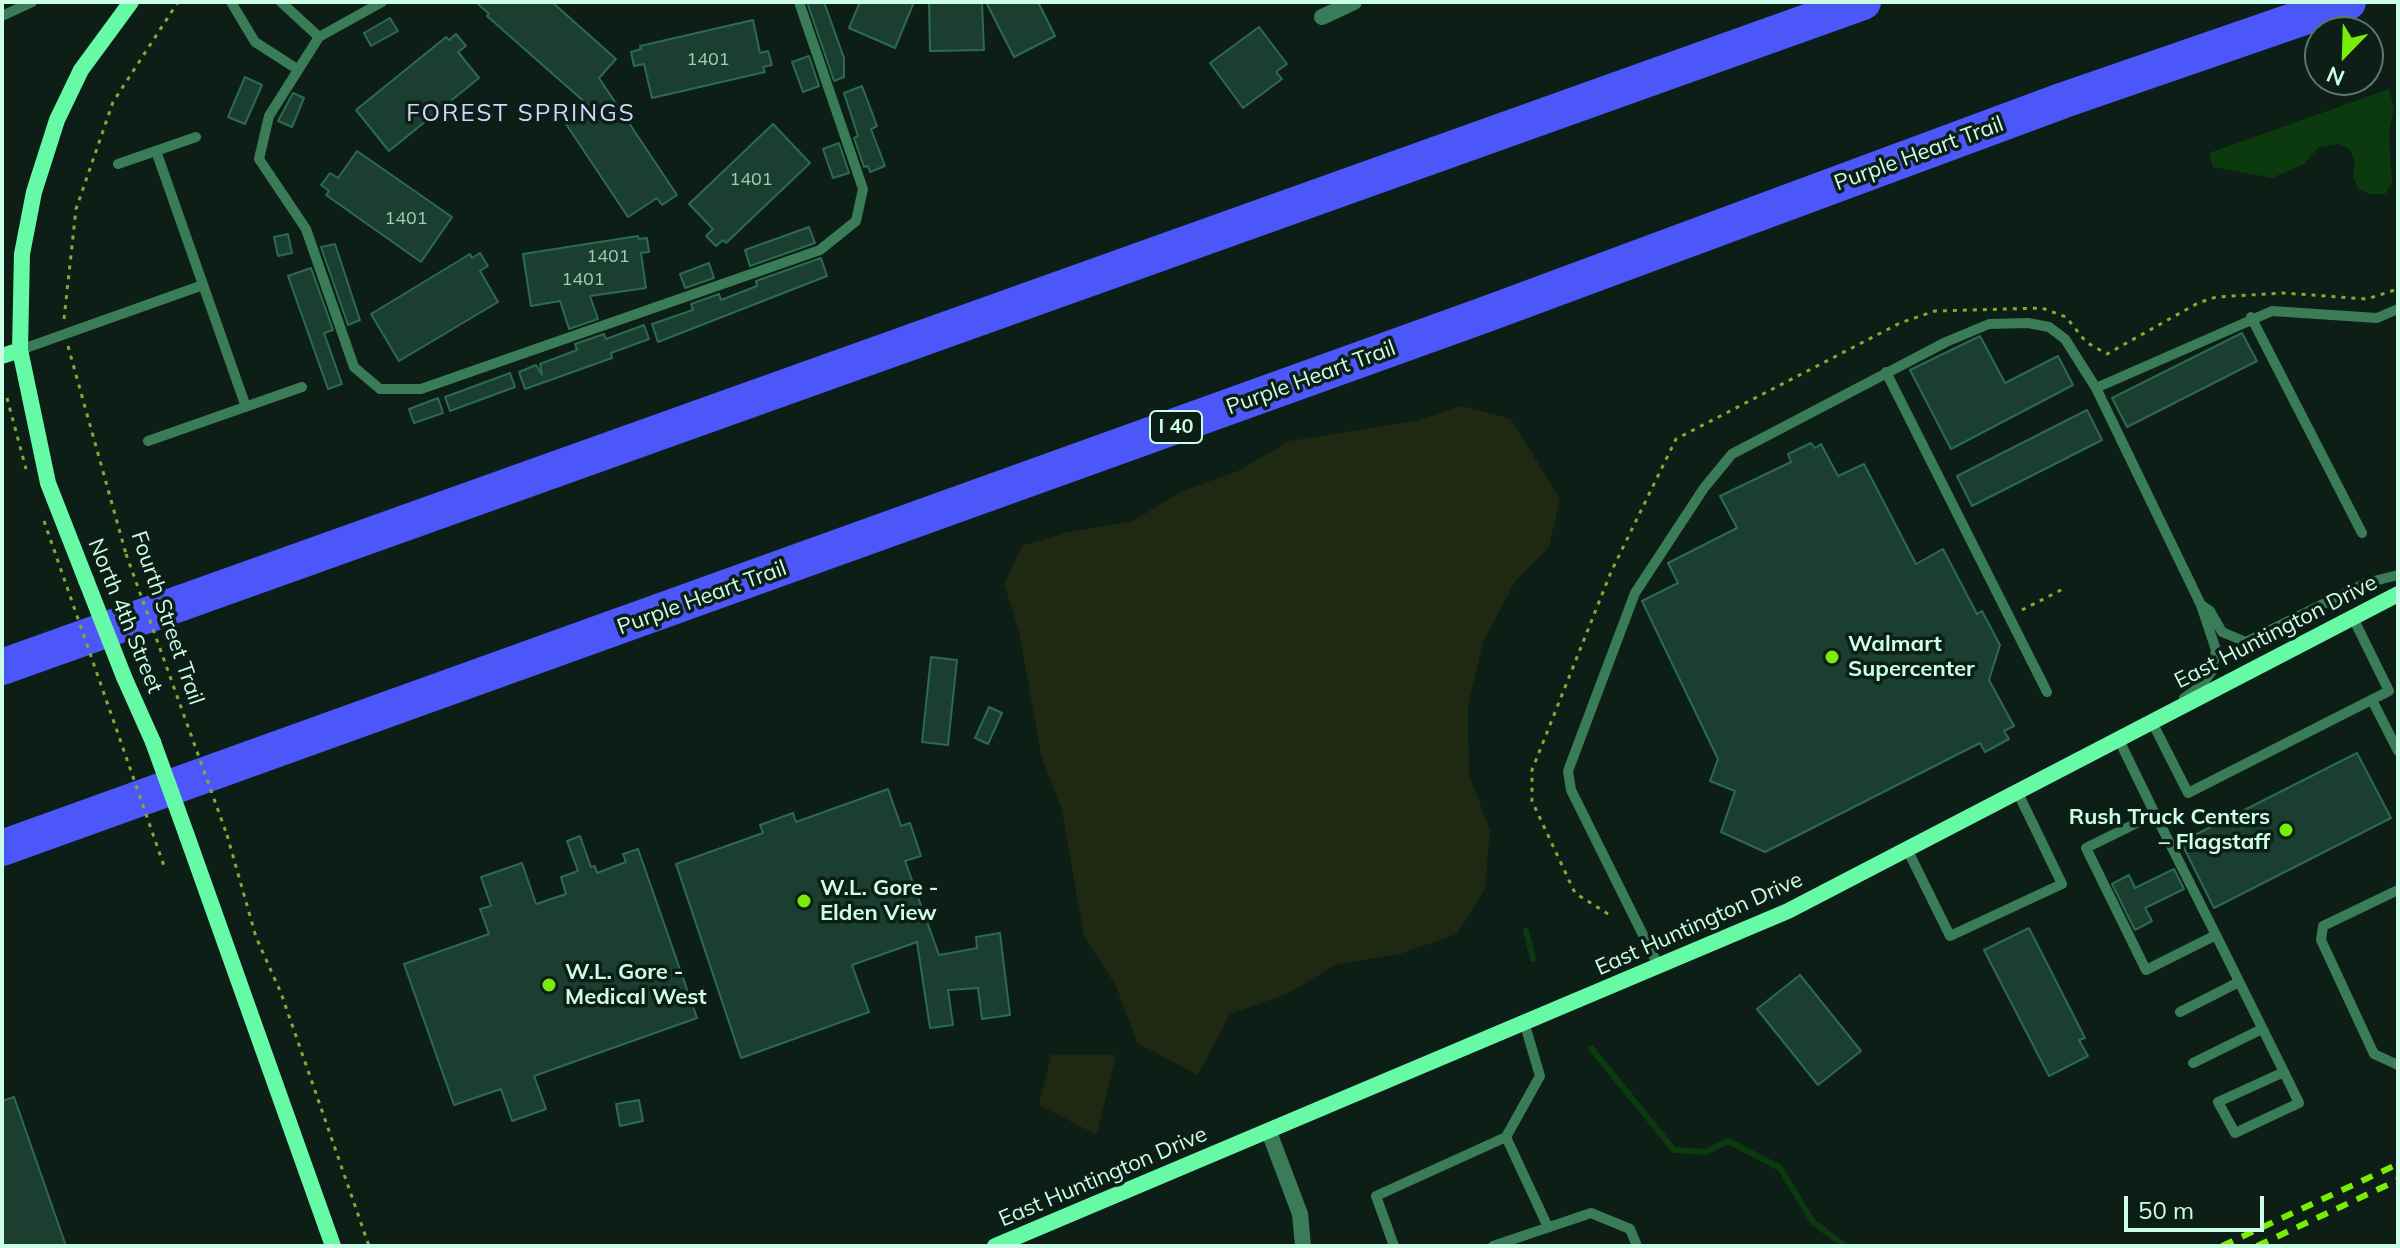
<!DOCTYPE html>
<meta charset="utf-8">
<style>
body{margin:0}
#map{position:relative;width:2400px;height:1248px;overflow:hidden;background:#0d1e17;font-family:Mulish,sans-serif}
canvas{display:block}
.frame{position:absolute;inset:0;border:4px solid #ccfde6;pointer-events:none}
.north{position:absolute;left:2304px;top:16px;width:80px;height:80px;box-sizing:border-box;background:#0d1e17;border:2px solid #59776a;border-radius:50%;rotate:203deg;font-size:22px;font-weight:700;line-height:32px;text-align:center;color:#ccfde6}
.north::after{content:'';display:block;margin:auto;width:28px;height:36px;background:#77ed08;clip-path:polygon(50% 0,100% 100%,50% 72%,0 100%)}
.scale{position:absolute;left:2124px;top:1196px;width:140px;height:36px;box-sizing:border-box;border:4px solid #ccfde6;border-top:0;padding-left:10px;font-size:24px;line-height:28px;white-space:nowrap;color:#ccfde6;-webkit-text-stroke:6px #0d1e17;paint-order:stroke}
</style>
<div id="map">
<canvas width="2400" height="1248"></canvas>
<div class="frame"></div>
<div class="north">N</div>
<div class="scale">50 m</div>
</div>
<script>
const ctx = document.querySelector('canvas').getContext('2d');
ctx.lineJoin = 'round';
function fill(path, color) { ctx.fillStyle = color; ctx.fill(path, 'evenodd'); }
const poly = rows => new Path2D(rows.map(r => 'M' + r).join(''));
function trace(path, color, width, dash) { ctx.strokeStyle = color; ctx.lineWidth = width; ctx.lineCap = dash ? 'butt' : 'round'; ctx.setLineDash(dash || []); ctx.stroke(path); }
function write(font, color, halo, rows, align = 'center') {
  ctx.font = font + ' Mulish,sans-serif'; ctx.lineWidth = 7; ctx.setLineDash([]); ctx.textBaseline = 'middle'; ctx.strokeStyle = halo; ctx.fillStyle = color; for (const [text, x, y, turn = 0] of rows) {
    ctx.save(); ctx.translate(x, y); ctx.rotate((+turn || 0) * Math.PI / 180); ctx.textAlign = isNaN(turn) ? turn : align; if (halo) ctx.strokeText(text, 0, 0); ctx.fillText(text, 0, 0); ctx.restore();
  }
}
fill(poly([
 [1462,406,1511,419,1560,499,1549,547,1515,582,1483,642,1468,706,1469,774,1490,831,1485,889,1457,934,1400,954,1337,964,1287,994,1230,1014,1198,1075,1137,1043,1116,986,1084,936,1062,811,1041,755,1019,631,1004,584,1022,546,1068,532,1131,522,1182,491,1238,471,1289,441,1415,421],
 [1051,1055,1116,1055,1097,1135,1039,1105]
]), '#1f2810');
fill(poly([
 [2389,89,2394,109,2389,133,2392,183,2385,194,2369,194,2358,189,2353,176,2355,160,2349,149,2339,144,2319,147,2304,164,2272,178,2213,167,2209,153]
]), '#0a3a0d');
trace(poly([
 [1526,931,1533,959],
 [1591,1048,1674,1150,1706,1152,1728,1141,1780,1168,1813,1222,1845,1246]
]), '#0a3a0d', 6);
const building = poly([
 [476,2,552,2,616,59,599,78,677,195,662,205,657,198,628,217,564,121,588,105,487,16,489,14,476,2],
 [807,2,824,2,844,58,844,77,834,81,807,2],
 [860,2,914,2,895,48,849,28,860,2],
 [982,2,984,50,930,51,929,3,982,2],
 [986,2,1038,2,1055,36,1014,57,986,2],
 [390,18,398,31,371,46,364,33,390,18],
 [753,20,760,53,768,51,772,65,763,67,765,72,652,98,644,64,634,66,631,52,641,49,640,46,753,20],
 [1259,27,1287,64,1276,72,1282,79,1243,108,1210,63,1259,27],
 [456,34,466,46,458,52,479,78,389,151,356,110,446,37,449,40,456,34],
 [809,56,819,86,803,92,792,62,809,56],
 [245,77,262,85,245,124,228,117,245,77],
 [862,86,877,126,871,129,885,166,870,172,868,166,864,167,854,138,858,136,844,93,862,86],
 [293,93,304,98,292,127,278,121,293,93],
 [773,124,810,163,726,243,723,240,716,246,706,236,713,229,689,204,773,124],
 [839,143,849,173,833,178,823,149,839,143],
 [357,151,452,217,421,262,326,195,329,191,321,185,330,173,338,178,357,151],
 [809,227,815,243,750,266,745,250,809,227],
 [288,234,292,253,278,256,274,237,288,234],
 [638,236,639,239,647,238,649,252,641,253,646,288,590,296,598,319,569,329,560,301,531,306,523,254,638,236],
 [335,244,360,320,348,325,321,247,335,244],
 [480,253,488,266,480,271,498,302,399,361,371,314,470,254,472,258,480,253],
 [821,258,827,276,658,342,652,324,693,310,691,304,719,294,721,300,757,286,756,281,821,258],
 [709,263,714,278,685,288,680,274,709,263],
 [311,268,333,330,324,333,342,384,328,389,288,276,311,268],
 [644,325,649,339,611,353,612,358,525,389,519,372,536,365,542,375,540,364,577,350,575,344,604,334,606,339,644,325],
 [2242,333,2257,361,2127,427,2112,398,2242,333],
 [1980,336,2005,383,2058,356,2073,385,1951,449,1910,370,1980,336],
 [510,373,515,387,450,411,445,397,510,373],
 [438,398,443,413,414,423,409,409,438,398],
 [2087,410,2102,440,1972,506,1957,476,2087,410],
 [1811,443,1815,448,1821,444,1838,476,1864,464,1916,564,1943,549,1977,614,1982,611,2000,645,1989,680,2014,726,2004,731,2009,739,1985,752,1980,743,1765,852,1721,832,1735,791,1710,781,1718,759,1642,601,1678,583,1668,563,1737,528,1720,496,1791,462,1788,454,1811,443],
 [931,657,957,660,948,745,922,742,931,657],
 [989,707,1002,713,988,744,975,738,989,707],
 [2357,753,2391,818,2214,908,2181,842,2357,753],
 [888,789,901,826,910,823,921,856,905,861,939,955,977,948,976,937,1000,933,1010,1015,982,1019,978,988,948,990,953,1025,930,1028,917,942,852,965,869,1012,741,1058,676,864,763,833,760,825,793,813,796,822,888,789],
 [580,836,591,867,595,866,597,873,626,862,623,854,638,849,697,1018,534,1076,546,1109,512,1121,501,1089,454,1105,404,964,489,934,480,909,491,906,481,877,522,863,536,904,566,894,561,877,578,871,567,841,580,836],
 [2174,869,2184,889,2145,908,2152,921,2135,930,2112,884,2129,875,2135,888,2174,869],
 [2029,928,2085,1038,2079,1040,2088,1056,2049,1076,1984,950,2029,928],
 [1800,975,1861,1051,1818,1085,1757,1009,1800,975],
 [14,1097,66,1246,2,1246,2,1101,14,1097],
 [639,1100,643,1121,620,1126,616,1104,639,1100]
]);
fill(building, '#1a3f30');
trace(building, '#2c6a52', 2);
trace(poly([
 [64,319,76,209,113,102,178,2],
 [68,346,126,554],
 [7,398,26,469],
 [2022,610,2065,588],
 [227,835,256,937,281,993,369,1246],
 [1608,914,1575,893,1532,801,1532,770,1611,572,1676,439,1900,323,1935,311,2042,308,2066,317,2086,342,2107,354,2198,303,2216,297,2283,293,2367,299,2398,289]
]), '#81ac31', 3, [4, 6]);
trace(poly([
 [231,2,255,42,297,69],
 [281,2,319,37],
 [382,2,319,37,269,116,259,159,306,229,354,367,380,389,421,389,820,250,856,221,863,189,799,2],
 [2,16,32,2],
 [156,151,246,407],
 [118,164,196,137],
 [2251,317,2362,533],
 [20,350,203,285],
 [1886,372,2047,692],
 [2096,388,2201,605,2216,650,2212,671,2201,686,2184,698],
 [148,441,302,387],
 [2201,605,2210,611,2222,632,2246,642,2366,583,2398,575],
 [2372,700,2398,751],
 [2154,718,2151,720,2188,793,2389,691,2353,618],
 [2118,738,2155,814,2216,935,2284,1072,2299,1103,2235,1133,2218,1102,2284,1072],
 [2155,814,2086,848,2146,970,2216,935],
 [1907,849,1950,936,2062,884,2017,791],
 [2398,890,2323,926,2321,940,2374,1054,2398,1065],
 [1659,967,1571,790,1568,771,1635,593,1704,488,1732,454,1946,342,1989,324,2028,323,2049,327,2065,339,2096,388,2272,311,2377,318,2398,309],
 [2180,1012,2239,982],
 [1524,1022,1540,1076,1506,1137,1547,1225],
 [2193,1063,2262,1029],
 [1394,1246,1376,1196,1506,1137],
 [1493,1246,1591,1213,1630,1229,1637,1246]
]), '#397c57', 10);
trace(poly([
 [1322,17,1354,2],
 [1269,1132,1300,1214,1303,1246]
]), '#397c57', 16);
trace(poly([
 [2,356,20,350],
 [86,580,48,483,20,350,22,254,34,192,57,120,81,70,131,2],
 [124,677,153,742],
 [187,836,333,1246],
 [995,1246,1788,911,2398,594]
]), '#66faa7', 16);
trace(poly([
 [2,667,1863,2],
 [2,848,1484,315,2064,100,2348,2]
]), '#4b57f9', 36);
trace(poly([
 [2222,1246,2398,1164],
 [2257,1246,2398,1180]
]), '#77ed08', 6, [12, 10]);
trace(poly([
 [44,521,164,866],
 [126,554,227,835]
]), '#81ac31', 3, [4, 6]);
trace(poly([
 [86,580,124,677],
 [153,742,187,836]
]), '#66faa7', 16);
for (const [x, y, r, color] of [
 [1832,657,8,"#77ed08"],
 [2286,830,8,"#77ed08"],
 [804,901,8,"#77ed08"],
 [549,985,8,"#77ed08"]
]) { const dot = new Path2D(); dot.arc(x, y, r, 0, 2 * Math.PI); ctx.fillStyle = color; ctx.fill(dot); trace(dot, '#0d1e17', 3); }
write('18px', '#a0ceb8', null, [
 ["1401",708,60],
 ["1401",751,180],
 ["1401",406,219],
 ["1401",608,257],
 ["1401",583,280]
]);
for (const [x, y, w] of [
 [1176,427,52]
]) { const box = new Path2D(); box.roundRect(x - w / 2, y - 16, w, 32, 6); ctx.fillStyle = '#0d1e17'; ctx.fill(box); trace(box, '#ccfde6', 2); }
write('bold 20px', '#ccfde6', null, [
 ["I 40",1176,427]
]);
write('22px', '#ccfde6', '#0d1e17', [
 ["Purple Heart Trail",1919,154,-20],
 ["Purple Heart Trail",1311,378,-20],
 ["Purple Heart Trail",702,598,-20],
 ["North 4th Street",125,616,68],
 ["Fourth Street Trail",167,618,71],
 ["East Huntington Drive",2276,632,-27],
 ["East Huntington Drive",1699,924,-24],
 ["East Huntington Drive",1103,1177,-23]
]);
write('bold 22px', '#ccfde6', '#0d1e17', [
 ["Walmart",1848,644],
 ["Supercenter",1848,669],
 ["Rush Truck Centers",2270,817,"right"],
 ["– Flagstaff",2270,842,"right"],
 ["W.L. Gore -",820,888],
 ["Elden View",820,913],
 ["W.L. Gore -",565,972],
 ["Medical West",565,997]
], 'left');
ctx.letterSpacing = '2px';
write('24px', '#ced8fd', '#0d1e17', [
 ["FOREST SPRINGS",521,114]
]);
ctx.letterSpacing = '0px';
</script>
